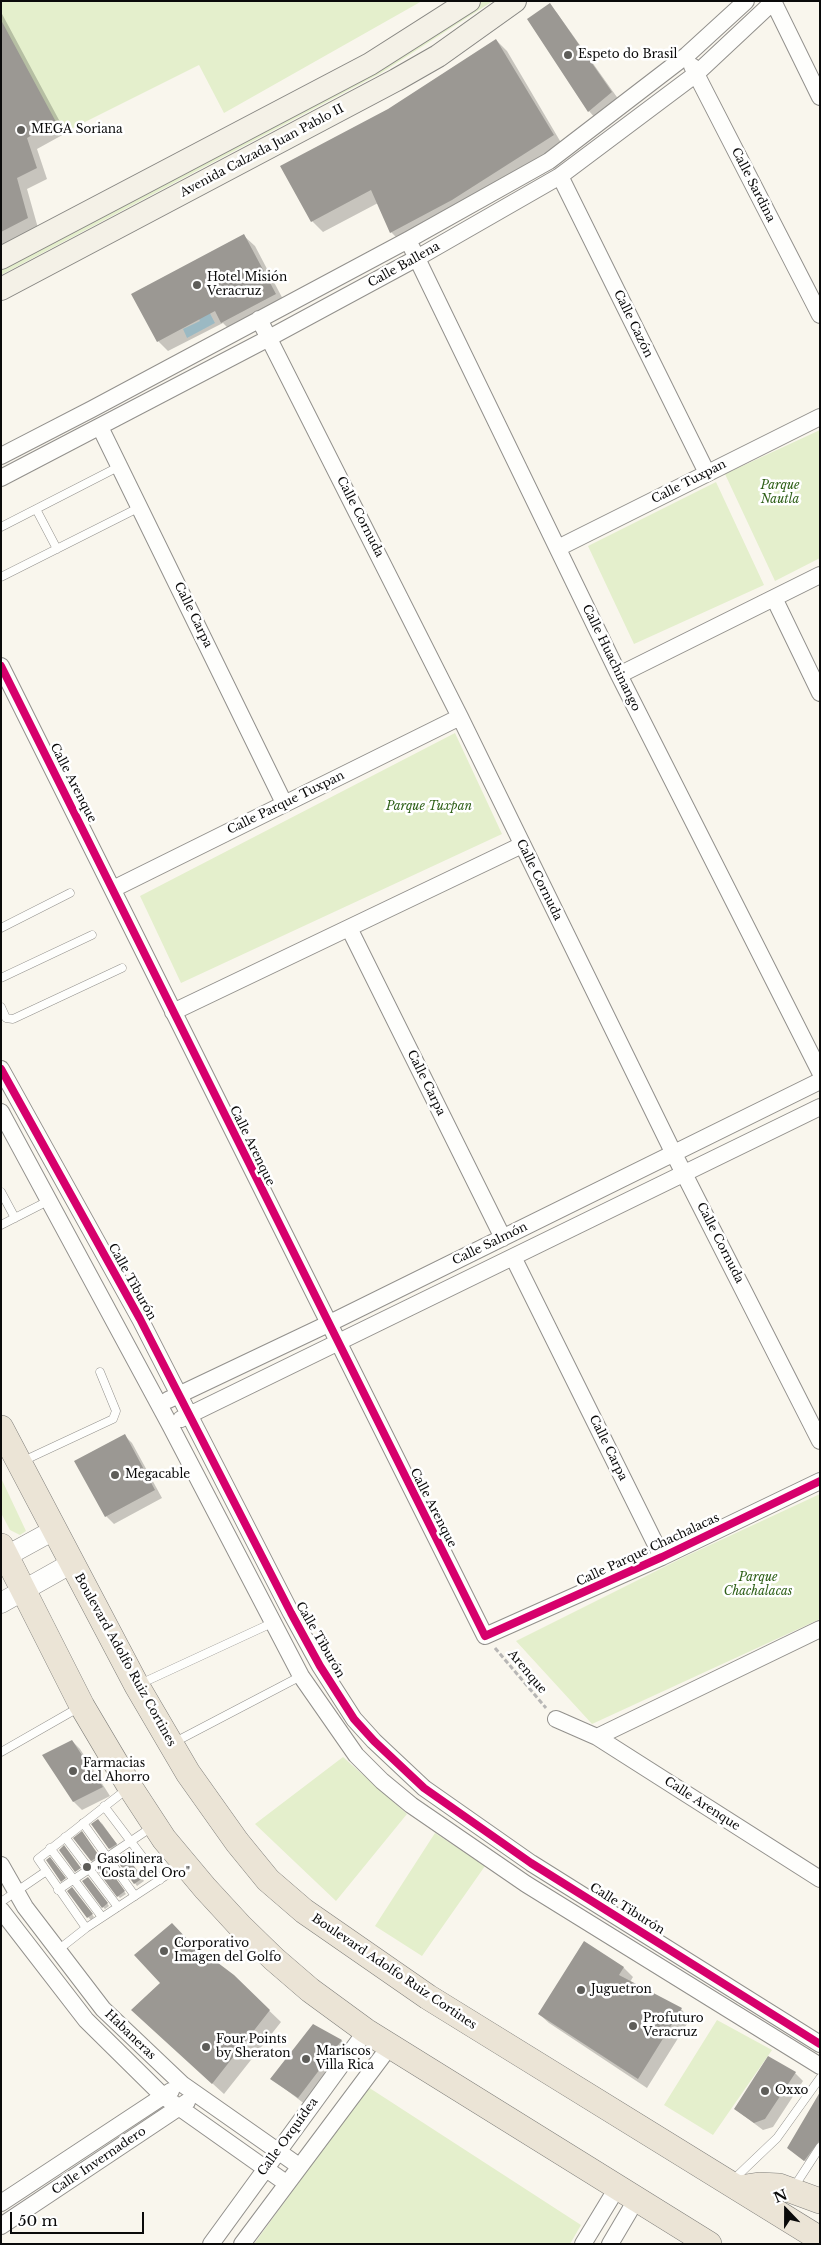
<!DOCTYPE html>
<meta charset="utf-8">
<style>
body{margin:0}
#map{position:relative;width:821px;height:2245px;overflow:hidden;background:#f9f6ed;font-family:"Libre Baskerville",serif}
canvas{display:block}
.frame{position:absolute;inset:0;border:2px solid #0a0a0a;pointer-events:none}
.north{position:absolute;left:761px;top:2185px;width:50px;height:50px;-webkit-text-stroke:4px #fff;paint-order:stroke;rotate:338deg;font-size:14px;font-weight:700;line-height:20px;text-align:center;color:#0a0a0a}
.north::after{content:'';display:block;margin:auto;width:18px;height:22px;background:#0a0a0a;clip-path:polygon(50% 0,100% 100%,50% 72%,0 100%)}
.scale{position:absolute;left:10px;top:2212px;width:134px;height:22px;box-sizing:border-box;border:2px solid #0a0a0a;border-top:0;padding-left:6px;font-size:15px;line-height:18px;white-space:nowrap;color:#0a0a0a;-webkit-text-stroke:4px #fff;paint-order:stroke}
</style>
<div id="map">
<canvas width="821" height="2245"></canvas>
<div class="frame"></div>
<div class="north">N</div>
<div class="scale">50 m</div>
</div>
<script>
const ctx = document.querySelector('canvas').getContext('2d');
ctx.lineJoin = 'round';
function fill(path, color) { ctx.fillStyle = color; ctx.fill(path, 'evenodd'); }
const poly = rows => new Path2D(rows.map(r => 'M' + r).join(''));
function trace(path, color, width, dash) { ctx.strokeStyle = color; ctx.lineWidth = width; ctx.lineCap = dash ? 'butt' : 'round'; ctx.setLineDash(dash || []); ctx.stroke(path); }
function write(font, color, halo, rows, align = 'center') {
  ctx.font = font + ' "Libre Baskerville",serif'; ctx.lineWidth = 5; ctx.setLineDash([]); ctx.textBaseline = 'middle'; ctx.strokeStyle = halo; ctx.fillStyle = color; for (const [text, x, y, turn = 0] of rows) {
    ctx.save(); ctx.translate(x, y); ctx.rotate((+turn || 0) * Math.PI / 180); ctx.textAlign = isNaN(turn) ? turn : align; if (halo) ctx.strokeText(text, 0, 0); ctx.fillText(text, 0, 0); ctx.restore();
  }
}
fill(poly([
 [1,1,422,1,224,113,199,65,57,136,1,32],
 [482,1,493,1,381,73,1,275,1,265,469,11],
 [820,430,820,558,775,581,725,474],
 [716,482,764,585,634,644,588,546],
 [455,733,502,834,181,983,140,896],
 [1,1478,26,1531,20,1535,10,1530,1,1513],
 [820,1494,820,1619,592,1724,516,1641,682,1558],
 [343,1757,407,1814,336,1901,255,1824],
 [435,1833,485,1866,422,1956,375,1926],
 [717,2020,772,2050,713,2135,664,2105],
 [368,2087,581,2225,570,2244,254,2244]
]), '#e4efcc');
fill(poly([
 [205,304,215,323,187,338,183,329,200,321,194,309]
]), '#c2e8f4');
fill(poly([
 [549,5,557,13,619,100,596,119,589,111],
 [1,12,66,133,37,149,47,179,27,189,38,228,1,248],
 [496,40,507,51,563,146,402,243,391,232,378,203,323,232,312,221],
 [244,236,255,246,286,305,233,333,223,323,168,351,158,341],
 [124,1435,132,1443,162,1498,114,1524,106,1516],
 [72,1741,80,1749,110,1796,82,1810,74,1802,44,1756],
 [101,1822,118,1846,112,1851,110,1848],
 [84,1835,101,1858,94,1863,91,1861],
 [126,1856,144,1881,137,1886,117,1859],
 [108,1869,126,1894,120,1898,118,1896],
 [90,1880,109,1906,105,1909,103,1907],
 [69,1891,74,1891,94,1917,91,1920,88,1917],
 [584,1943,624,1968,633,1977,630,1982,681,2009,690,2019,647,2088,549,2023,539,2014],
 [191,1944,233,1976,281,2022,224,2094,144,2021,161,1983],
 [313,2026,342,2041,349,2049,306,2105,272,2079],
 [768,2057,795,2073,803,2081,773,2127,763,2130,735,2109],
 [820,2106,820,2150,810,2165,788,2148]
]), '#0003');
fill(poly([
 [550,3,612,92,588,112,527,19],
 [1,20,56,122,27,138,37,168,17,178,28,218,1,232],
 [496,39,554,135,452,200,390,233,371,190,311,222,280,166,388,109],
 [244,234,276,294,221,323,215,311,157,342,131,294],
 [125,1434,155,1490,105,1517,74,1461],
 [72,1740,103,1787,73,1802,42,1755],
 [98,1819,117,1844,109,1849,91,1824],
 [82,1831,99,1856,91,1861,73,1838],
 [64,1845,81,1868,75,1872,59,1850],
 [124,1853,143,1878,134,1884,115,1858],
 [50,1857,66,1878,61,1882,46,1860],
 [106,1865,125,1891,117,1897,97,1870],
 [88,1877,108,1903,102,1908,82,1881],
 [72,1887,93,1914,87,1918,67,1891],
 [172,1923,189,1941,234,1975,270,2010,212,2084,131,2010,160,1983,134,1955],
 [584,1941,624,1967,619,1975,682,2008,638,2079,538,2014],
 [313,2024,342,2040,298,2098,270,2079],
 [768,2056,796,2072,765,2119,754,2123,734,2109],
 [820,2092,820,2140,804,2161,787,2148]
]), '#9b9893');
const service = poly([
 [36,509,57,549],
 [1,527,120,466],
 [1,577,140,507],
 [1,928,70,893],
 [1,978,92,935],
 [1,1007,6,1018,13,1019,122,968],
 [1,1192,15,1218],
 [1,1225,48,1201],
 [23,1461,113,1419,116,1411,100,1372],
 [140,1684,272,1623],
 [173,1743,301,1676],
 [1,1752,78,1708],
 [104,1806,160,1880],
 [83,1823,135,1896],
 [65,1837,118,1907],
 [50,1848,102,1917],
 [58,1890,152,1827],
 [1,1902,45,1872],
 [86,1928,38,1859,127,1789],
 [58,1950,86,1928,182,1865],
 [733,2180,777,2138,820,2078],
 [794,2187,820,2147]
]);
const minor = poly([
 [773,1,820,97],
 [692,66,820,315],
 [560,176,707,473],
 [408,240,619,675,820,1072],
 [259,319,460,717,674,1154,820,1441],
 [100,427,284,803],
 [1,456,92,409,408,240,549,161,687,55,746,1],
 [1,478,269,338,417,258,560,176,696,74,774,1],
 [558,548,820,417],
 [774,598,820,693],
 [1,666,485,1636,662,1557,820,1481],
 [619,675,820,575],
 [113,889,460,717],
 [349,928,503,1238],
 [173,1012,522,845],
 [1,1069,140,1319,291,1613,320,1666,354,1719,374,1741,424,1788,531,1863,820,2044],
 [1,1112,170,1425,301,1676,356,1755,382,1781,411,1805,526,1884,820,2066],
 [514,1259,662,1557],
 [168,1400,328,1324,820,1081],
 [181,1419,820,1107],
 [556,1719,597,1737,820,1879],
 [597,1737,820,1629],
 [1,1865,25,1907,103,2009,182,2084,299,2166],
 [1,1910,86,2020,163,2096,286,2183],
 [1,2203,171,2091],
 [1,2226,187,2102],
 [211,2244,366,2031],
 [242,2244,390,2046],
 [583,2244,617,2188],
 [610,2244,636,2200]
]);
const tertiary = poly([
 [1,1559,54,1530],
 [1,1603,72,1563]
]);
const secondary = poly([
 [1,258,370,64,469,1],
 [1,289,396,80,438,56,515,1]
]);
const primary = poly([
 [1,1428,137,1686,188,1773,237,1842,268,1880,304,1911,428,1997,820,2239],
 [1,1546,82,1706,130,1787,164,1839,205,1888,240,1926,274,1959,310,1990,366,2031,709,2244],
 [739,2188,759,2185,779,2186,820,2201]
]);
trace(service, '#92908c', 9);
trace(minor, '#92908c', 18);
trace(tertiary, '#92908c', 21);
trace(secondary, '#888783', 24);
trace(primary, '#7f7e7a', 26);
trace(poly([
 [495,1648,546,1708]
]), '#b7b6b5', 3, [5, 2.5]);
trace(service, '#fefefc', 8);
trace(minor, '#fefefc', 16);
trace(tertiary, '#fefefc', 20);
trace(secondary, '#f4f1e7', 22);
trace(primary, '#ebe4d6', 25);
trace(poly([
 [1,666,485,1636,662,1557,820,1481],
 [1,1069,140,1319,291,1613,320,1666,354,1719,374,1741,424,1788,531,1863,820,2044]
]), '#d6006c', 8);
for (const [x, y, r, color] of [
 [568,55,5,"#5e5d59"],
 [21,130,5,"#5e5d59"],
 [197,285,5,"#5e5d59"],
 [115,1475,5,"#5e5d59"],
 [73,1771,5,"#5e5d59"],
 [87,1867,5,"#5e5d59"],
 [164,1951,5,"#5e5d59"],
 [581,1990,5,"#5e5d59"],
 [633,2026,5,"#5e5d59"],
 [206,2047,5,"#5e5d59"],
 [306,2059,5,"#5e5d59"],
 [765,2091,5,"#5e5d59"]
]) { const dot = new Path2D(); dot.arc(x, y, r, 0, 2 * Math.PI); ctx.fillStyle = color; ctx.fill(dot); trace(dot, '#fff', 2); }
write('12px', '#0a0a0a', '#fff', [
 ["Espeto do Brasil",578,55],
 ["MEGA Soriana",31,130],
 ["Hotel Misión",207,278],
 ["Veracruz",207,292],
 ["Megacable",125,1475],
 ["Farmacias",83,1764],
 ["del Ahorro",83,1778],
 ["Gasolinera",97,1860],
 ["\"Costa del Oro\"",97,1874],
 ["Corporativo",174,1944],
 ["Imagen del Golfo",174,1958],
 ["Juguetron",591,1990],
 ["Profuturo",643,2019],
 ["Veracruz",643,2033],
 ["Four Points",216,2040],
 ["by Sheraton",216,2054],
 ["Mariscos",316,2052],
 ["Villa Rica",316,2066],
 ["Oxxo",775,2091]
], 'left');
write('12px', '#0a0a0a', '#fff', [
 ["Avenida Calzada Juan Pablo II",262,151,-28],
 ["Calle Sardina",753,185,63],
 ["Calle Ballena",404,265,-29],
 ["Calle Cazón",633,324,64],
 ["Calle Tuxpan",689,482,-27],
 ["Calle Cornuda",360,517,63],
 ["Calle Carpa",193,615,64],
 ["Calle Huachinango",611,658,64],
 ["Calle Arenque",73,783,63],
 ["Calle Parque Tuxpan",286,803,-26],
 ["Calle Cornuda",539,880,64],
 ["Calle Carpa",426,1083,64],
 ["Calle Arenque",252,1146,64],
 ["Calle Cornuda",720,1243,63],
 ["Calle Salmón",490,1244,-26],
 ["Calle Tiburón",132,1282,61],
 ["Calle Carpa",608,1448,64],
 ["Calle Arenque",433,1508,63],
 ["Calle Parque Chachalacas",648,1550,-25],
 ["Calle Tiburón",320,1640,60],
 ["Boulevard Adolfo Ruiz Cortines",125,1660,61],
 ["Arenque",527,1672,50],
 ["Calle Arenque",702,1804,33],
 ["Calle Tiburón",627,1909,32],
 ["Boulevard Adolfo Ruiz Cortines",394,1972,34],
 ["Habaneras",130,2035,44],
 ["Calle Orquídea",288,2137,-54],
 ["Calle Invernadero",99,2161,-34]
]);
write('italic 12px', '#30611a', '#fff', [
 ["Parque",780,486],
 ["Nautla",780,500],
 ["Parque Tuxpan",429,807],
 ["Parque",758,1578],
 ["Chachalacas",758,1592]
]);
</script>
